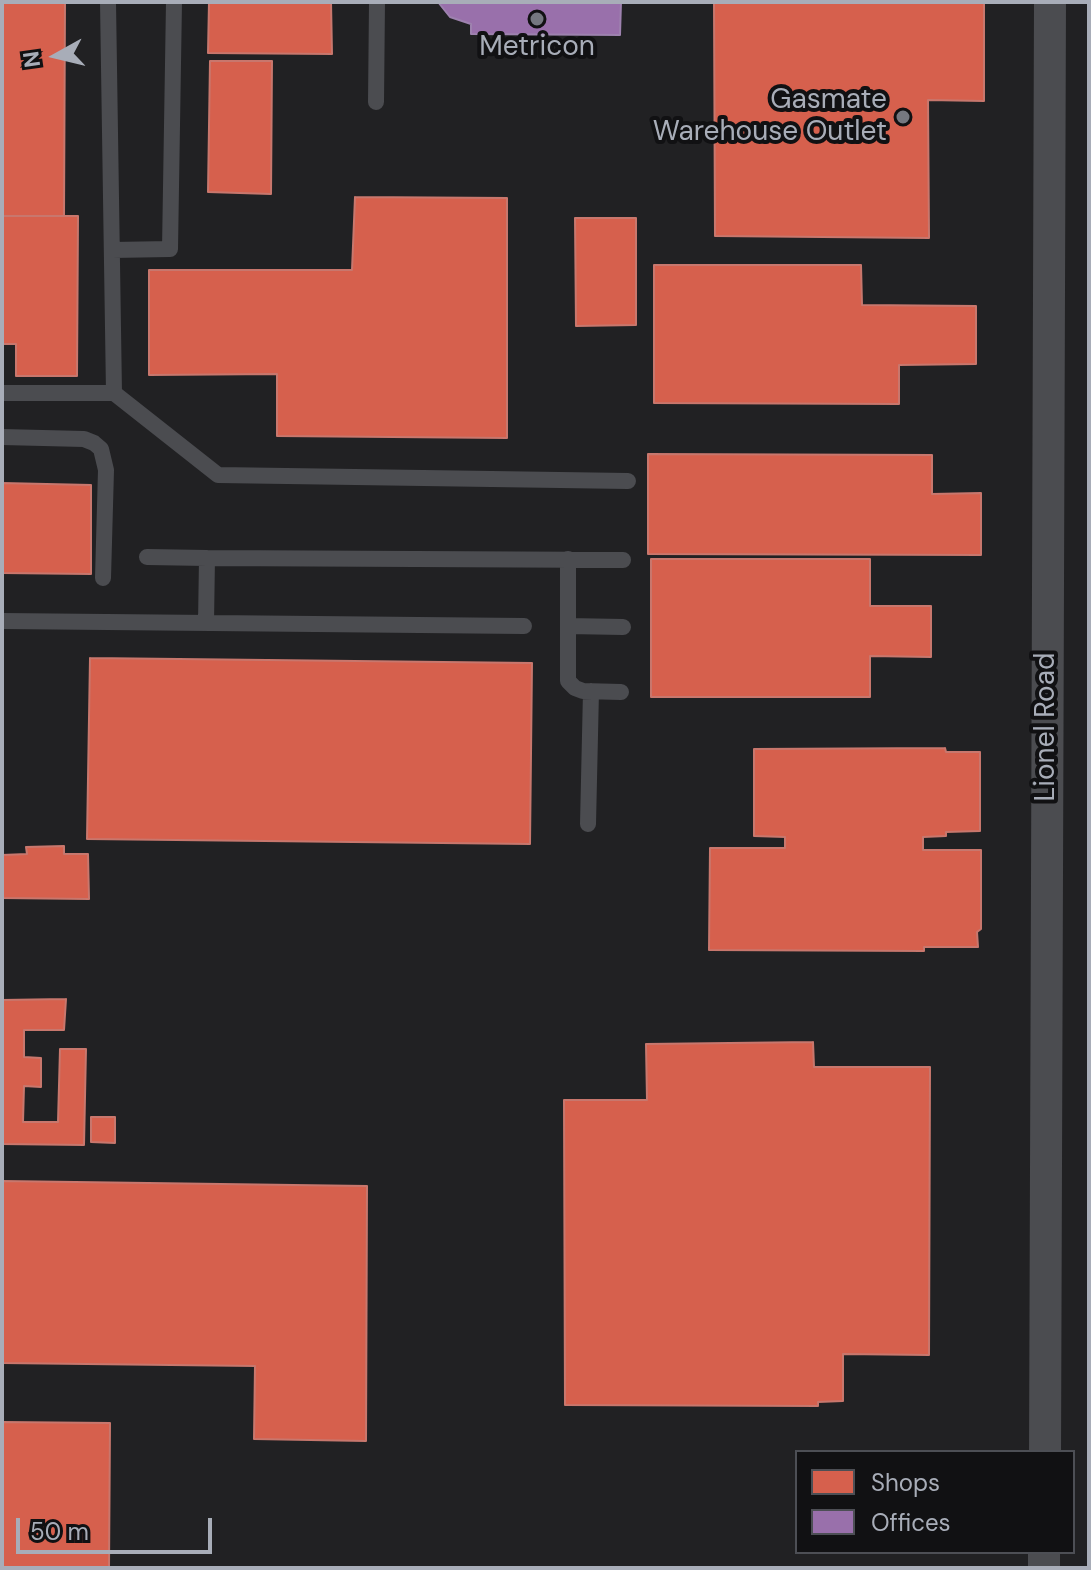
<!DOCTYPE html>
<style>
body{margin:0}
#map{position:relative;width:1091px;height:1570px;overflow:hidden;background:#171717;font-family:"DM Sans",sans-serif}
canvas{display:block}
.frame{position:absolute;inset:0;border:4px solid #a8adb8;pointer-events:none}
.legend{position:absolute;left:795px;top:1450px;width:280px;height:104px;box-sizing:border-box;background:#111113;border:2px solid #4d4f55;margin:0;padding:10px 14px;list-style:none;font-size:24px;color:#a8adb8}
.legend li{display:flex;align-items:center;gap:16px;height:40px}
.legend b{width:40px;border:2px solid #4d4f55}
.north{position:absolute;left:16px;top:16px;width:80px;height:80px;-webkit-text-stroke:6px #111113;paint-order:stroke;rotate:262deg;font-size:22px;font-weight:700;line-height:32px;text-align:center;color:#a8adb8}
.north::after{content:'';display:block;margin:auto;width:28px;height:36px;background:#a8adb8;clip-path:polygon(50% 0,100% 100%,50% 72%,0 100%)}
.scale{position:absolute;left:16px;top:1518px;width:196px;height:36px;box-sizing:border-box;border:4px solid #a8adb8;border-top:0;padding-left:10px;font-size:24px;line-height:28px;white-space:nowrap;color:#a8adb8;-webkit-text-stroke:6px #111113;paint-order:stroke}
</style>
<div id="map">
<canvas width="1091" height="1570"></canvas>
<div class="frame"></div>
<ul class="legend">
<li><b style="height:22px;background:#d6604d"></b>Shops</li>
<li><b style="height:22px;background:#9970ab"></b>Offices</li>
</ul>
<div class="north">N</div>
<div class="scale">50 m</div>
</div>
<script>
const ctx = document.querySelector('canvas').getContext('2d');
ctx.lineJoin = 'round';
function fill(path, color) { ctx.fillStyle = color; ctx.fill(path, 'evenodd'); }
const poly = rows => new Path2D(rows.map(r => 'M' + r).join(''));
function trace(path, color, width, dash) { ctx.strokeStyle = color; ctx.lineWidth = width; ctx.lineCap = dash ? 'butt' : 'round'; ctx.setLineDash(dash || []); ctx.stroke(path); }
function write(font, color, halo, rows, align = 'center') {
  ctx.font = font + ' "DM Sans",sans-serif'; ctx.lineWidth = 8; ctx.setLineDash([]); ctx.textBaseline = 'middle'; ctx.strokeStyle = halo; ctx.fillStyle = color; for (const [text, x, y, turn = 0] of rows) {
    ctx.save(); ctx.translate(x, y); ctx.rotate((+turn || 0) * Math.PI / 180); ctx.textAlign = isNaN(turn) ? turn : align; if (halo) ctx.strokeText(text, 0, 0); ctx.fillText(text, 0, 0); ctx.restore();
  }
}
fill(poly([
 [2,2,1089,2,1089,1568,2,1568],
 [797,1452,1073,1452,1073,1552,797,1552]
]), '#212123');
const shops = poly([
 [2,2,65,2,64,216,2,216,2,2],
 [209,2,331,2,332,54,208,53,209,2],
 [714,2,984,2,984,101,928,100,929,238,715,236,714,2],
 [210,61,272,61,271,194,208,192,210,61],
 [355,197,507,198,507,438,277,436,277,374,149,375,149,270,352,270,355,197],
 [2,216,78,216,77,376,16,376,16,344,2,344,2,216],
 [575,218,636,218,636,325,576,326,575,218],
 [654,265,861,265,862,305,976,306,976,364,899,365,899,404,654,403,654,265],
 [648,454,932,455,932,494,981,493,981,555,648,554,648,454],
 [2,483,91,485,91,574,2,573,2,483],
 [651,559,870,559,870,606,931,606,931,657,870,656,870,697,651,697,651,559],
 [90,658,532,663,530,844,87,839,90,658],
 [945,748,946,752,980,752,980,831,946,832,946,836,923,837,923,850,981,850,981,929,977,932,978,947,924,947,924,951,709,950,710,848,785,848,785,837,754,836,754,749,945,748],
 [64,846,64,854,88,854,89,899,2,898,2,855,27,854,26,847,64,846],
 [66,999,64,1030,24,1030,24,1057,41,1058,41,1087,24,1086,23,1122,58,1122,60,1049,86,1049,84,1145,2,1144,2,1000,66,999],
 [813,1042,814,1067,930,1067,929,1355,843,1354,843,1401,818,1402,818,1406,565,1405,564,1100,647,1100,646,1044,813,1042],
 [91,1117,115,1117,115,1143,91,1142,91,1117],
 [2,1181,367,1186,366,1441,254,1439,255,1366,2,1363,2,1181],
 [2,1422,110,1423,109,1568,2,1568,2,1422]
]);
fill(shops, '#d6604d');
trace(shops, '#c8776d', 2);
const offices = poly([
 [438,2,621,2,620,35,471,34,471,24,450,17,438,2]
]);
fill(offices, '#9970ab');
trace(offices, '#9e82af', 2);
trace(poly([
 [108,2,114,393],
 [376,102,377,2],
 [112,250,170,249,174,2],
 [2,393,114,393,218,475,628,481],
 [2,437,84,439,94,443,101,449,106,470,103,578],
 [147,557,207,558],
 [568,559,568,681,575,688,583,691,621,692],
 [2,621,524,626],
 [206,623,207,558,623,560],
 [568,626,623,627],
 [588,824,591,691]
]), '#4b4c50', 16);
trace(poly([
 [1045,1452,1050,2],
 [1044,1568,1044,1552]
]), '#4b4c50', 32);
for (const [x, y, r, color] of [
 [537,19,8,"#757880"],
 [903,117,8,"#757880"]
]) { const dot = new Path2D(); dot.arc(x, y, r, 0, 2 * Math.PI); ctx.fillStyle = color; ctx.fill(dot); trace(dot, '#111113', 3); }
write('28px', '#a8adb8', '#111113', [
 ["Metricon",537,48],
 ["Gasmate",887,101,"right"],
 ["Warehouse Outlet",887,133,"right"]
]);
write('28px', '#a8adb8', '#111113', [
 ["Lionel Road",1047,727,-90]
]);
</script>
